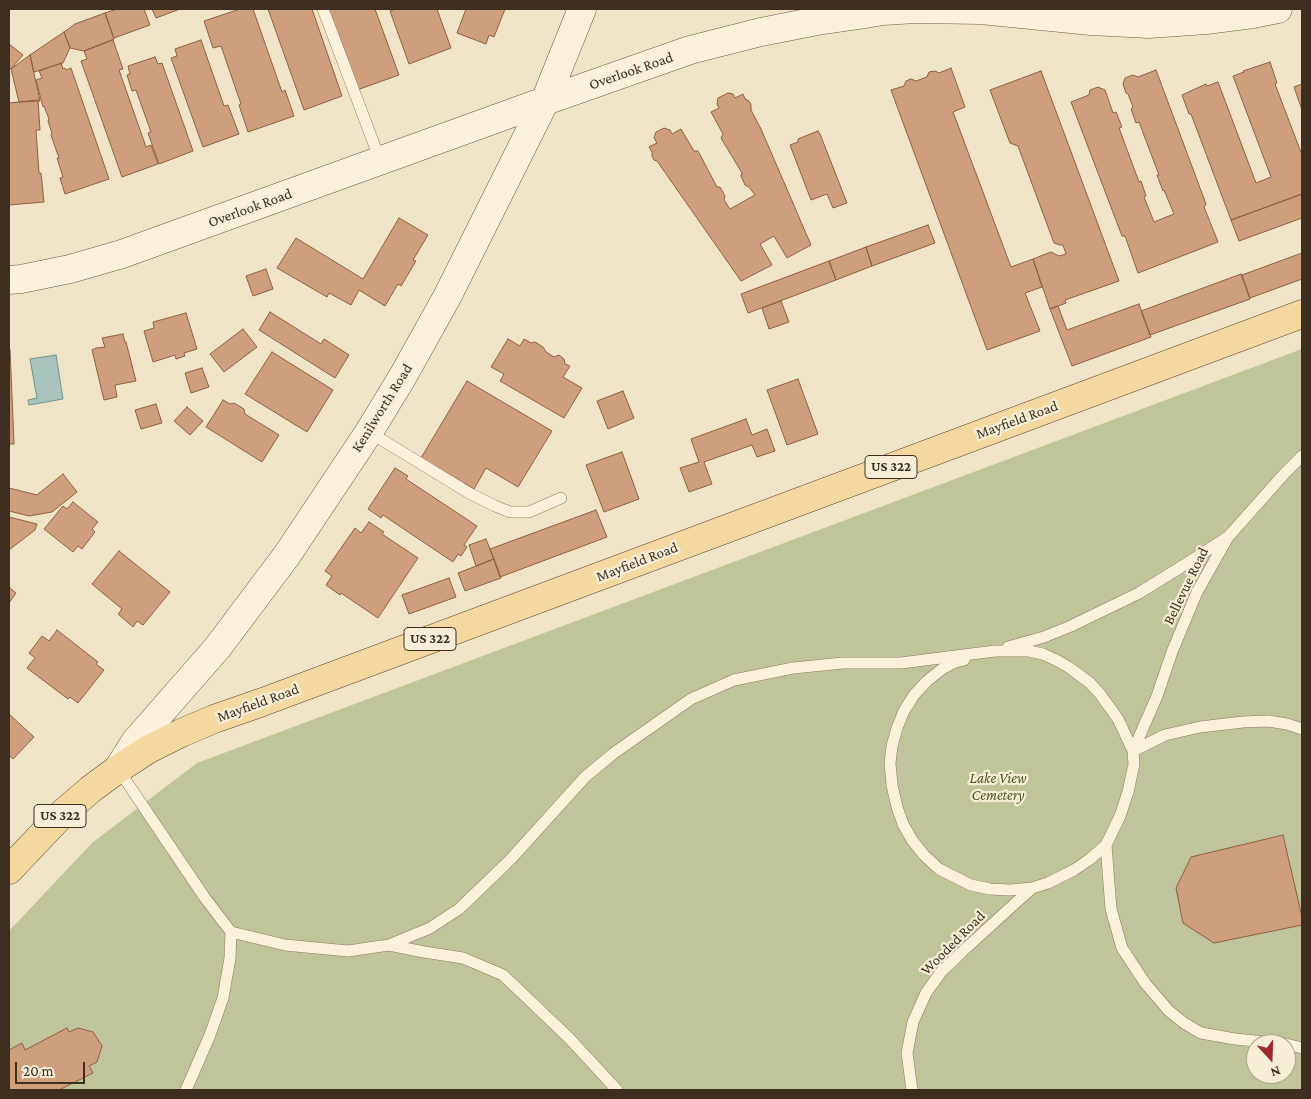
<!DOCTYPE html>
<style>
body{margin:0}
#map{position:relative;width:1311px;height:1099px;overflow:hidden;background:#f0e4c8;font-family:"Crimson Pro",serif}
canvas{display:block}
.frame{position:absolute;inset:0;border:10px solid #3d2e20;pointer-events:none}
.north{position:absolute;left:1246px;top:1034px;width:50px;height:50px;box-sizing:border-box;background:#f7eed8;border:1px solid #ada18e;border-radius:50%;rotate:160deg;font-size:14px;font-weight:700;line-height:20px;text-align:center;color:#3d2e20}
.north::after{content:'';display:block;margin:auto;width:18px;height:22px;background:#9e2a2b;clip-path:polygon(50% 0,100% 100%,50% 72%,0 100%)}
.scale{position:absolute;left:15px;top:1062px;width:70px;height:22px;box-sizing:border-box;border:2px solid #3d2e20;border-top:0;padding-left:6px;font-size:15px;line-height:18px;white-space:nowrap;color:#3d2e20;-webkit-text-stroke:4px #f7eed8;paint-order:stroke}
</style>
<div id="map">
<canvas width="1311" height="1099"></canvas>
<div class="frame"></div>
<div class="north">N</div>
<div class="scale">20 m</div>
</div>
<script>
const ctx = document.querySelector('canvas').getContext('2d');
ctx.lineJoin = 'round';
function fill(path, color) { ctx.fillStyle = color; ctx.fill(path, 'evenodd'); }
const poly = rows => new Path2D(rows.map(r => 'M' + r).join(''));
function trace(path, color, width, dash) { ctx.strokeStyle = color; ctx.lineWidth = width; ctx.lineCap = dash ? 'butt' : 'round'; ctx.setLineDash(dash || []); ctx.stroke(path); }
function write(font, color, halo, rows, align = 'center') {
  ctx.font = font + ' "Crimson Pro",serif'; ctx.lineWidth = 4.5; ctx.setLineDash([]); ctx.textBaseline = 'middle'; ctx.strokeStyle = halo; ctx.fillStyle = color; for (const [text, x, y, turn = 0] of rows) {
    ctx.save(); ctx.translate(x, y); ctx.rotate((+turn || 0) * Math.PI / 180); ctx.textAlign = isNaN(turn) ? turn : align; if (halo) ctx.strokeText(text, 0, 0); ctx.fillText(text, 0, 0); ctx.restore();
  }
}
fill(poly([
 [1302,349,1302,1090,9,1090,9,931,92,843,197,763],
 [1256,1044,1286,1044,1286,1074,1256,1074]
]), '#bfc49a');
const water = poly([
 [56,355,63,399,29,405,28,400,37,398,30,359,56,355]
]);
fill(water, '#a9c4bc');
trace(water, '#6f938a', 1);
const building = poly([
 [117,9,144,9,150,25,114,38,105,13,117,9],
 [152,9,180,9,156,18,152,9],
 [240,9,253,9,282,92,285,90,294,116,248,132,239,105,241,104,221,46,213,48,204,21,240,9],
 [268,9,312,9,342,96,304,110,268,9],
 [328,9,375,9,399,75,357,90,328,9],
 [396,9,437,9,451,48,409,64,390,11,396,9],
 [466,9,505,9,494,37,489,35,486,44,457,33,466,9],
 [105,13,114,39,84,51,70,48,64,32,75,24,105,13],
 [64,32,70,48,63,63,34,72,30,55,64,32],
 [113,40,123,69,119,70,146,147,151,145,158,164,122,177,81,61,87,59,84,51,113,40],
 [201,40,224,106,228,105,239,134,203,147,171,58,177,56,175,49,201,40],
 [9,44,23,55,11,69,9,67,9,44],
 [30,55,40,101,19,102,11,69,30,55],
 [155,57,158,64,162,63,193,151,159,164,148,133,151,132,136,90,132,91,127,75,130,74,128,66,155,57],
 [1270,62,1277,83,1275,84,1302,155,1302,194,1231,220,1191,114,1189,114,1182,95,1206,84,1207,86,1218,82,1256,183,1271,177,1233,76,1244,72,1243,71,1270,62],
 [61,63,63,69,65,68,66,70,71,68,109,179,65,194,60,178,63,177,57,158,59,158,51,135,52,133,48,121,49,119,44,106,43,107,36,80,42,78,39,71,61,63],
 [951,68,965,107,953,112,1011,267,1033,259,1042,287,1025,293,1040,331,987,350,891,90,904,86,906,81,911,79,916,81,927,77,929,72,935,71,939,73,951,68],
 [1156,70,1206,204,1204,207,1218,242,1138,273,1125,236,1122,236,1071,102,1089,95,1090,90,1098,87,1105,90,1113,113,1116,112,1122,127,1119,128,1139,182,1141,181,1146,196,1144,197,1154,222,1174,214,1164,190,1163,191,1157,175,1159,175,1139,122,1136,123,1131,109,1133,107,1128,94,1126,93,1123,84,1125,78,1133,75,1138,77,1156,70],
 [1041,71,1119,281,1065,300,1066,303,1050,309,1033,259,1051,252,1059,256,1066,254,1063,245,1060,245,1054,243,1018,146,1010,143,990,90,1041,71],
 [1302,84,1302,110,1294,87,1302,84],
 [728,93,733,94,735,98,743,94,745,99,749,101,751,105,751,110,761,129,811,245,787,258,774,236,760,244,772,265,741,281,657,161,654,160,652,156,652,152,649,147,657,143,654,138,656,132,664,128,670,130,672,134,681,129,694,151,698,151,717,187,720,187,725,196,724,200,730,209,755,195,749,187,745,185,741,176,742,173,721,138,723,134,711,112,719,108,717,104,718,98,728,93],
 [38,100,40,130,36,130,39,173,41,173,44,202,9,205,9,103,38,100],
 [818,131,820,134,847,203,833,208,827,194,811,200,790,145,798,142,798,139,818,131],
 [1302,194,1302,218,1239,241,1231,220,1302,194],
 [399,218,428,235,413,260,416,261,401,286,398,284,385,306,359,290,351,305,329,293,327,297,277,268,296,238,363,279,399,218],
 [928,225,935,243,872,266,866,247,928,225],
 [866,247,872,266,836,280,829,261,866,247],
 [1302,253,1302,279,1250,298,1242,275,1302,253],
 [829,261,836,280,748,313,741,294,829,261],
 [266,269,273,289,253,296,246,276,266,269],
 [1241,274,1250,299,1150,335,1141,311,1241,274],
 [781,301,789,322,769,329,762,308,781,301],
 [1139,304,1151,337,1072,366,1050,309,1058,306,1067,330,1139,304],
 [270,312,321,344,324,339,349,355,335,378,259,330,270,312],
 [186,313,197,349,184,353,185,356,176,359,175,355,153,362,144,331,154,328,153,322,186,313],
 [243,329,257,347,224,372,210,354,243,329],
 [123,334,125,342,126,342,136,381,115,385,117,397,104,400,92,350,96,348,105,347,102,338,123,334],
 [508,339,520,346,524,339,531,343,535,342,543,347,546,352,554,357,559,355,564,359,565,364,570,366,563,377,582,388,564,418,500,381,504,374,491,367,508,339],
 [9,349,10,349,14,444,9,444,9,349],
 [272,352,333,390,307,432,245,394,272,352],
 [202,368,209,387,191,393,185,373,202,368],
 [798,379,818,434,787,445,767,390,798,379],
 [467,381,552,431,518,487,486,468,474,489,421,458,467,381],
 [623,391,634,418,608,429,597,401,623,391],
 [223,400,230,404,234,403,244,409,245,414,279,435,262,462,206,427,223,400],
 [156,404,162,423,141,429,135,410,156,404],
 [187,407,203,421,190,435,174,421,187,407],
 [746,419,752,435,767,429,775,451,757,457,752,445,704,462,712,484,689,492,680,468,699,462,691,439,746,419],
 [622,452,639,499,604,512,586,465,622,452],
 [395,468,408,476,406,479,477,526,464,545,467,547,461,556,458,554,453,562,383,515,381,518,368,509,395,468],
 [63,474,77,492,52,512,29,516,9,511,9,488,37,495,63,474],
 [73,502,98,522,92,529,95,532,82,549,78,546,73,552,44,529,63,506,67,509,73,502],
 [596,510,607,537,500,577,490,549,596,510],
 [9,517,37,524,35,530,9,550,9,517],
 [369,522,384,532,382,534,418,558,378,618,341,593,340,595,326,585,332,576,325,571,355,528,361,533,369,522],
 [486,539,494,559,476,566,469,545,486,539],
 [119,551,170,592,143,625,137,621,133,627,118,614,122,609,92,584,119,551],
 [494,559,501,578,465,591,458,573,494,559],
 [449,578,456,597,409,614,402,595,449,578],
 [9,587,16,593,9,603,9,587],
 [57,630,98,662,96,664,104,670,78,703,70,697,68,699,27,668,35,658,29,653,42,636,49,641,57,630],
 [9,714,34,737,13,759,9,755,9,714],
 [1283,835,1302,917,1302,925,1214,943,1183,923,1176,888,1191,857,1283,835],
 [67,1028,69,1032,78,1028,93,1032,102,1046,97,1062,89,1066,93,1073,59,1090,9,1090,9,1050,22,1043,25,1050,67,1028]
]);
fill(building, '#cf9f7d');
trace(building, '#8d5f41', 1);
const lane = poly([
 [323,9,380,160],
 [369,432,469,493,495,506,510,512,529,512,561,498],
 [1008,647,1044,637,1071,626,1139,593,1181,567,1228,537],
 [964,660,955,662,942,669,927,681,914,695,904,711,897,728,892,746,890,763,892,785,897,807,903,824,912,840,924,855,939,869,971,885,990,889,1010,890,1032,888,1048,883,1074,870,1090,859,1106,845,1120,816,1128,792,1134,764,1133,751,1157,696,1172,652,1197,592,1228,537,1285,473,1302,456],
 [118,769,205,898,231,932,285,945,348,951,389,945,430,928,459,909,510,860,585,777,614,753,691,699,734,680,793,668,843,663,901,663,995,651,1029,651,1043,654,1058,661,1070,668,1090,683,1100,694,1118,719,1133,751,1165,735,1200,727,1243,722,1268,721,1287,724,1302,729],
 [1106,845,1111,909,1122,948,1145,983,1169,1011,1184,1023,1201,1033,1235,1039,1286,1044],
 [389,945,424,952,463,958,503,975,569,1038,617,1090],
 [1286,1044,1302,1048],
 [186,1090,210,1035,223,998,230,958,231,932],
 [912,1090,907,1053,913,1022,926,993,941,972,965,949,1032,888]
]);
const secondary = poly([
 [9,280,21,279,70,269,122,254,545,101,690,50,761,32,817,21,859,15,883,11,915,9,981,10,1091,21,1149,24,1206,20,1253,14,1278,9],
 [118,769,135,742,218,647,287,555,369,432,403,376,447,297,545,101,582,9]
]);
const primary = poly([
 [9,870,63,813,91,789,118,769,149,749,181,733,214,719,260,703,1302,314]
]);
trace(lane, '#8d765c', 12);
trace(secondary, '#6f573f', 29);
trace(primary, '#5b4430', 29);
trace(lane, '#faf1dc', 11);
trace(secondary, '#faf1dc', 28);
trace(primary, '#f3d9a0', 28);
for (const [x, y, w] of [
 [891,467,52],
 [430,639,52],
 [60,816,52]
]) { const box = new Path2D(); box.roundRect(x - w / 2, y - 11.5, w, 23, 4); ctx.fillStyle = '#f7eed8'; ctx.fill(box); trace(box, '#3d2e20', 1); }
write('bold 14px', '#3d2e20', null, [
 ["US 322",891,467],
 ["US 322",430,639],
 ["US 322",60,816]
]);
write('15px', '#3d2e20', '#f7eed8', [
 ["Overlook Road",631,71,-19],
 ["Overlook Road",250,208,-20],
 ["Kenilworth Road",382,408,-58],
 ["Mayfield Road",1017,420,-20],
 ["Mayfield Road",637,562,-21],
 ["Bellevue Road",1186,586,-64],
 ["Mayfield Road",258,703,-20],
 ["Wooded Road",953,943,-45]
]);
write('italic 15px', '#4d5a26', '#f7eed8', [
 ["Lake View",998,778],
 ["Cemetery",998,795]
]);
</script>
